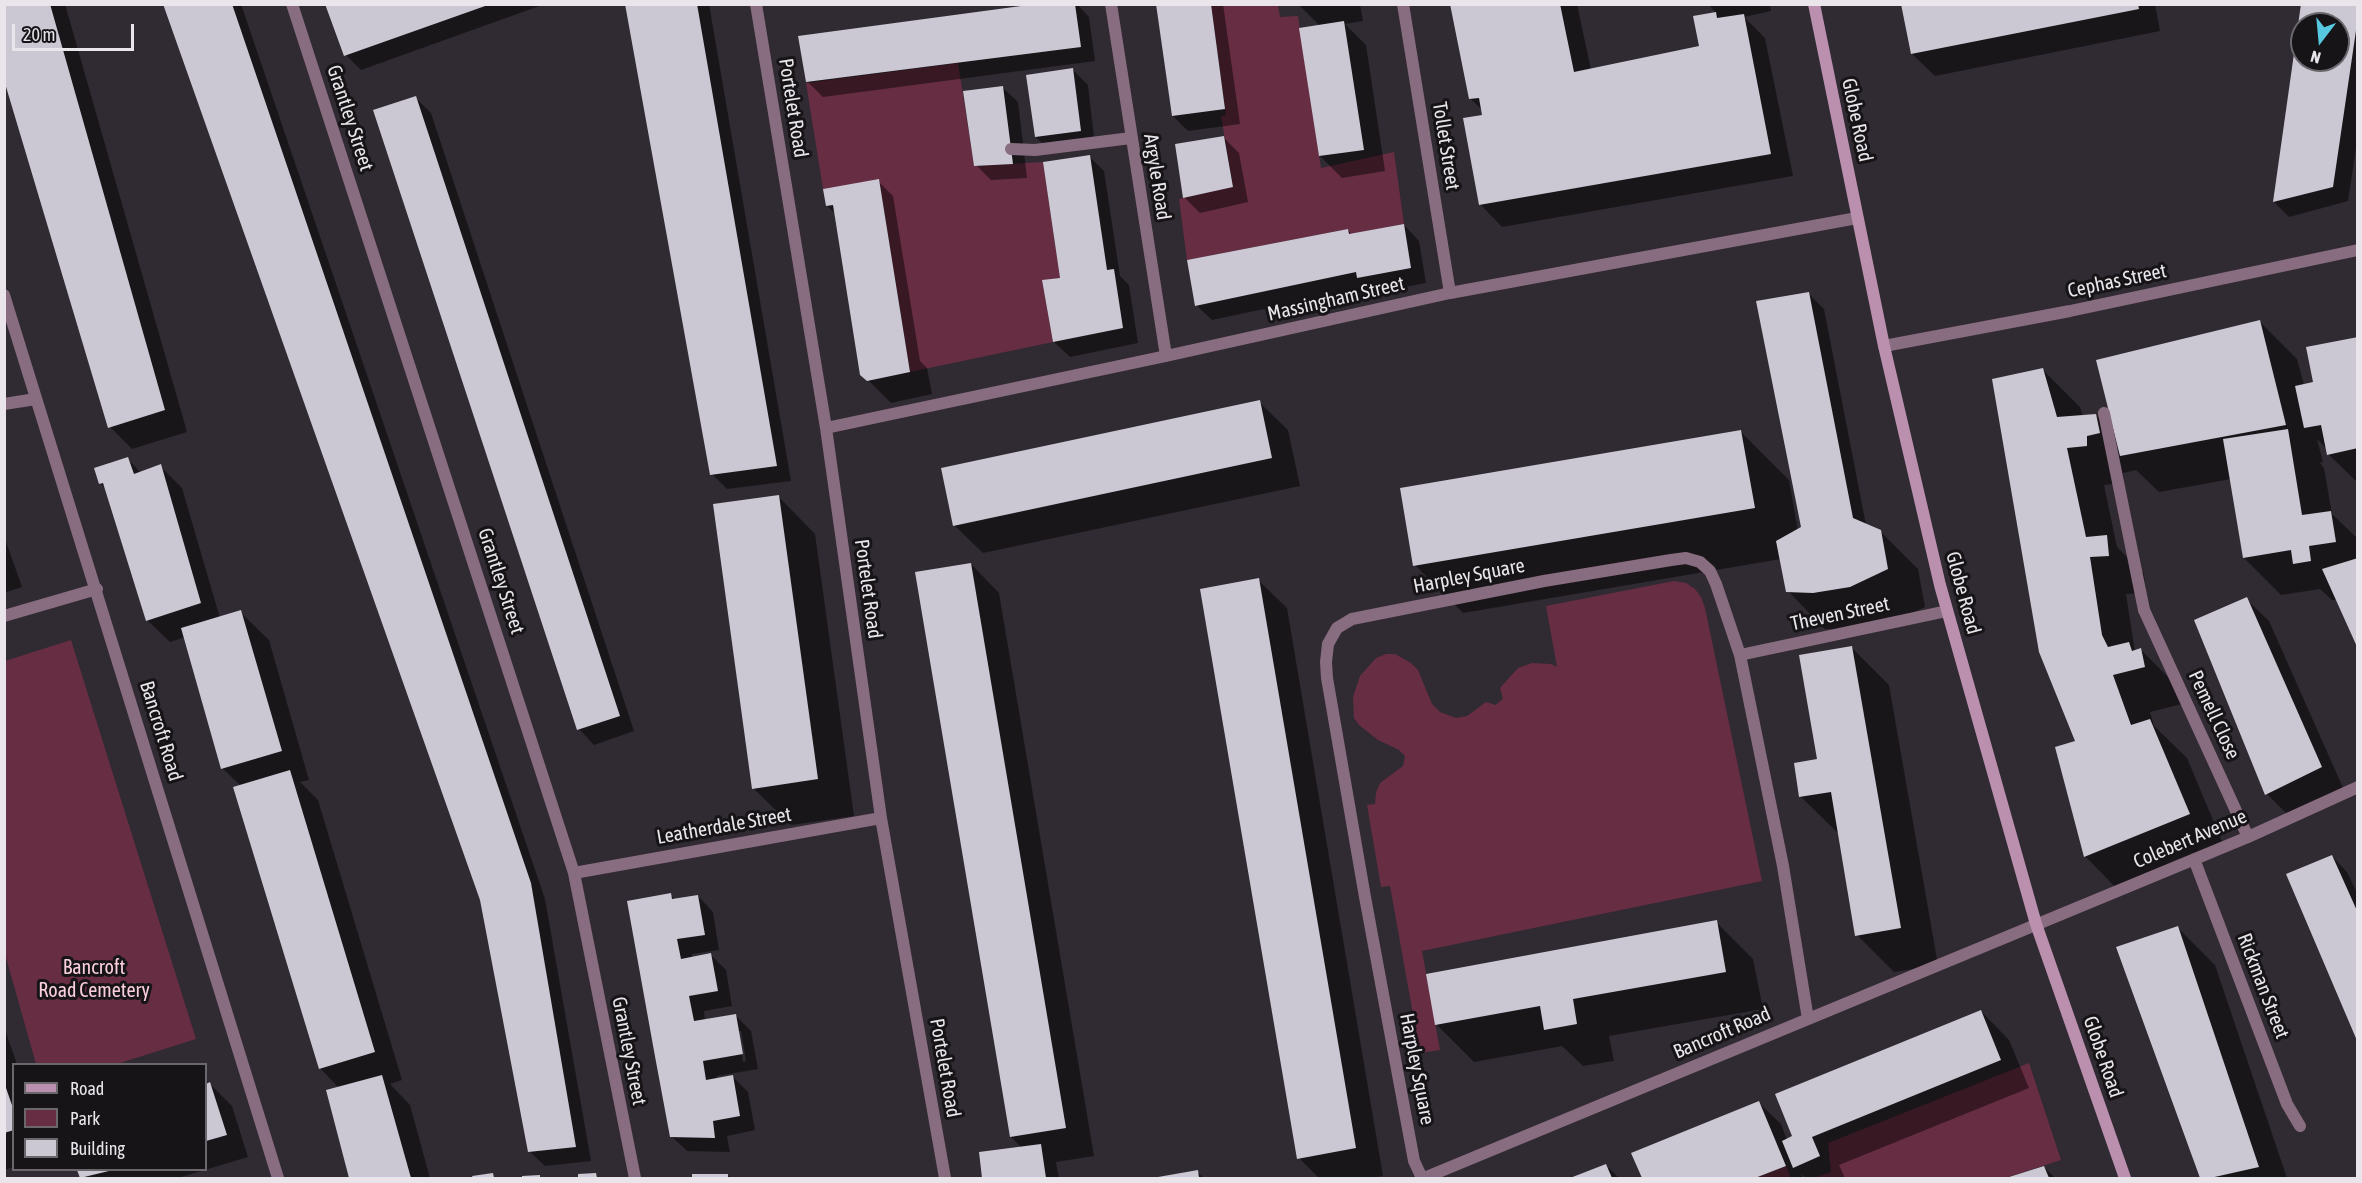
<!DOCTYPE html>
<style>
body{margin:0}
#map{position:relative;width:2362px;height:1183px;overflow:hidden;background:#302a32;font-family:"Asap Condensed",sans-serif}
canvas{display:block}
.frame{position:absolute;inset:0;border:6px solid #e9e5eb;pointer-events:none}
.legend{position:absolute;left:12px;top:1063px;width:195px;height:108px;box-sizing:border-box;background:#161417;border:2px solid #6a686c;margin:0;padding:8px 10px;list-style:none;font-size:18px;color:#e9e5eb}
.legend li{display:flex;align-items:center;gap:12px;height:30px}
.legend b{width:30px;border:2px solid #6a686c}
.north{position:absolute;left:2290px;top:12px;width:60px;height:60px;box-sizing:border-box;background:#161417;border:2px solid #6a686c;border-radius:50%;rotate:196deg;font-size:16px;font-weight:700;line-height:24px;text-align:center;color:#e9e5eb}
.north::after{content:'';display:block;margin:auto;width:21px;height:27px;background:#56c9e1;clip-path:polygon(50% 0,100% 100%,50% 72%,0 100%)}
.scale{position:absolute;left:12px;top:24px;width:122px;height:27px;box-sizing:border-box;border:3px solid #e9e5eb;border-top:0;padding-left:8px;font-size:18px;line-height:21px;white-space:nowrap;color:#e9e5eb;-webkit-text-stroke:4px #161417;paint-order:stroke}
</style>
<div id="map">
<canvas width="2362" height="1183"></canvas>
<div class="frame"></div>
<ul class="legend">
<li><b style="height:8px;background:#bb90ae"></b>Road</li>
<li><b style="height:16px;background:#672d43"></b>Park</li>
<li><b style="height:16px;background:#cbc8d4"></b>Building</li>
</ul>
<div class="north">N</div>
<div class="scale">20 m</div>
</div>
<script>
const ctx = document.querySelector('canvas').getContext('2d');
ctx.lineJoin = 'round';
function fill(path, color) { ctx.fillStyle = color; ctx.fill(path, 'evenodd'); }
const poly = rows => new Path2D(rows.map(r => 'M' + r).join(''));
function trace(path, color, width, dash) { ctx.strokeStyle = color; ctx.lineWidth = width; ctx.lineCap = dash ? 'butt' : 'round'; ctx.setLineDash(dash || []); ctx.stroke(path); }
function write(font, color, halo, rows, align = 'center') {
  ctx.font = font + ' "Asap Condensed",sans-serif'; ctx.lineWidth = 6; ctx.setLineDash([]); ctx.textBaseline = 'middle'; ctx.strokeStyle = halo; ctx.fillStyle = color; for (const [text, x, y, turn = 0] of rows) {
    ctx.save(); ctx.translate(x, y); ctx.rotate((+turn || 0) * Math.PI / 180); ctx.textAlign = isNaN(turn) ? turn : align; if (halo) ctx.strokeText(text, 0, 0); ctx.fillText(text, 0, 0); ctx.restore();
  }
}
fill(poly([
 [1211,5,1278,5,1280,17,1298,16,1321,168,1394,152,1404,224,1349,234,1348,229,1187,260,1179,199,1233,186,1221,116,1226,115],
 [958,63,974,166,1043,162,1060,278,1042,281,1053,342,910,372,879,180,823,189,806,83],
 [1674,581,1686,583,1695,589,1701,597,1705,608,1762,881,1422,951,1440,1050,1420,1053,1390,886,1381,887,1367,805,1375,804,1376,792,1380,783,1403,766,1405,756,1399,750,1378,740,1359,725,1354,718,1353,697,1360,676,1376,658,1386,654,1395,654,1411,663,1418,670,1432,704,1440,712,1456,718,1467,716,1486,702,1496,705,1499,702,1503,699,1500,688,1518,668,1532,663,1551,664,1557,667,1546,606],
 [71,640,196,1039,117,1064,36,1064,5,954,5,661],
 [2029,1063,2061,1160,2005,1178,1813,1178,1831,1172,1828,1143],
 [1786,1166,1791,1178,1755,1178]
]), '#672d43');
fill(poly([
 [4,4,65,4,187,432,132,449,110,427],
 [165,4,241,4,545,899,591,1161,545,1166,529,1151,481,900],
 [327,4,545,4,361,70,346,55],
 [626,4,709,4,791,481,727,489,712,474],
 [1050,4,1077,4,1089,17,1095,61,823,97,808,82],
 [1157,4,1223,4,1240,124,1188,131,1173,116],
 [1360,4,1363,21,1345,24,1366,45,1385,171,1342,178,1320,156,1320,26,1299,5],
 [1452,4,1577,4,1591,70,1701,47,1695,18,1716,13,1708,4,1770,4,1771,11,1744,17,1765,38,1793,176,1502,227,1480,204,1484,116,1483,111,1470,98],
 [1903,4,2155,4,2160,31,1935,76,1912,54],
 [2303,4,2358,4,2358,135,2348,201,2289,217,2274,202],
 [2302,24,2338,24,2338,60,2302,60],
 [1073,70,1088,85,1095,146,1051,152,1036,137],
 [1002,87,1018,102,1027,178,991,180,976,165],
 [416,98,431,113,634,731,594,745,579,729],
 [1224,138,1239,153,1248,202,1200,213,1185,198],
 [1089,156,1104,171,1120,276,1129,285,1138,343,1070,357,1054,342,1062,279],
 [878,181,893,196,920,361,927,368,932,394,891,403,862,374,836,214,827,206],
 [1404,225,1419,241,1426,283,1374,293,1368,287,1212,320,1196,305,1348,230,1352,235],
 [1809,294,1824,309,1866,525,1880,531,1918,569,1925,607,1888,624,1852,630,1825,629,1788,591,1781,559,1463,613,1415,565,1741,432,1789,480,1798,531,1803,528],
 [2260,322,2297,359,2304,385,2315,383,2358,339,2358,483,2328,454,2327,449,2317,439,2323,462,2320,463,2324,468,2332,514,2358,539,2358,646,2337,600,2332,600,2320,589,2281,595,2244,558,2231,479,2159,492,2136,470,2123,473,2124,483,2104,485,2117,547,2144,574,2146,593,2126,594,2135,652,2141,650,2178,687,2182,704,2150,712,2154,726,2187,758,2226,851,2122,894,2085,856,2077,742,2042,369,2080,407,2083,416,2095,415,2116,436],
 [1259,402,1288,430,1300,486,983,553,954,525],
 [128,459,141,473,160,466,182,488,220,618,240,612,269,640,309,780,300,782,318,800,402,1080,390,1084,410,1105,430,1178,351,1178,327,1091,339,1088,320,1068,241,786,222,768,185,637,170,642,147,620,106,489,100,483],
 [778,496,815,534,854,816,791,825,753,788],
 [4,536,22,587,4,593],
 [971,564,999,593,1094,1156,1056,1162,1059,1178,984,1178,981,1154,1022,1148,1011,1137],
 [1258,580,1287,608,1383,1176,1369,1178,1319,1178,1299,1158],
 [2246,599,2269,621,2344,790,2289,816,2267,794],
 [1852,648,1889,685,1938,965,1894,972,1857,935,1839,834,1801,797,1819,760],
 [2332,856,2347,872,2358,895,2358,1039],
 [670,895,676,900,698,896,713,912,719,950,692,954,692,958,711,955,726,970,732,1006,704,1011,705,1021,736,1016,751,1031,758,1069,717,1076,717,1079,733,1077,748,1092,755,1130,727,1136,730,1152,687,1151,671,1136],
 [738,1031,741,1031,746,1061,743,1062],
 [1716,922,1753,959,1763,1009,1609,1036,1614,1061,1583,1066,1562,1046,1474,1062,1437,1025],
 [2178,928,2215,965,2287,1178,2201,1178,2118,948],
 [1981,1011,2009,1040,2029,1088,1839,1165,1845,1178,1806,1178,1801,1174,1803,1178,1644,1178,1633,1154,1758,1102,1781,1124,1787,1140],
 [4,1027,17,1064,14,1064,14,1167,4,1170],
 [210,1084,232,1106,248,1157,178,1178,81,1178,79,1170,206,1170,206,1085],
 [1606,1165,1619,1178,1574,1178],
 [2044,1167,2055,1178,2010,1178],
 [1197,1172,1204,1178,1160,1178],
 [728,1175,731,1178,694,1178,694,1176]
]), '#0007');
fill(poly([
 [4,4,50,4,165,410,108,428,4,80],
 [163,4,232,4,531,883,576,1147,528,1152,480,900],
 [325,4,487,4,488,5,344,56],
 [625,4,697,4,777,466,710,475],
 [1036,4,1075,4,1081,47,806,82,798,36],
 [1156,4,1211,4,1225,109,1172,116],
 [1450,4,1560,4,1574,72,1699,46,1693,16,1716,12,1717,18,1744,14,1771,154,1479,205,1463,118,1482,115,1479,98,1469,99],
 [1901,4,2138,4,2139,9,1911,54],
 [2301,4,2358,4,2358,17,2333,187,2273,202],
 [2302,24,2338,24,2338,60,2302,60],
 [1344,21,1364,150,1319,156,1299,28],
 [1073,68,1081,131,1035,137,1026,75],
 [1003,86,1013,164,974,166,963,91],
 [416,96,620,716,577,730,373,110],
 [1224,136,1233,187,1183,198,1175,144],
 [1090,155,1107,270,1114,269,1123,328,1053,342,1042,280,1060,278,1043,162],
 [879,179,910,372,867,381,860,375,833,205,826,206,823,189],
 [1404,224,1411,268,1357,278,1356,272,1195,306,1187,260,1348,229,1349,234],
 [1809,292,1853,518,1881,530,1888,569,1850,587,1813,593,1786,592,1776,541,1801,527,1756,301],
 [2260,320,2286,425,2120,456,2096,360],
 [2358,337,2358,448,2327,455,2321,425,2304,428,2295,386,2313,382,2306,347],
 [2043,368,2057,417,2096,414,2100,433,2087,436,2087,446,2067,448,2086,537,2107,535,2109,556,2090,557,2102,635,2108,647,2129,642,2132,651,2141,648,2145,667,2113,675,2131,725,2150,719,2190,814,2084,857,2055,747,2075,741,2039,652,1992,379],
 [1260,400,1272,458,953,526,941,468],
 [2288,429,2302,515,2331,511,2336,542,2309,546,2311,561,2293,564,2291,550,2243,558,2223,439],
 [1741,430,1755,508,1413,566,1400,488],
 [128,457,134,474,161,464,201,603,146,621,103,483,99,484,94,468],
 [779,495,818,779,752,789,713,504],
 [2358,558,2358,649,2322,569],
 [971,563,1066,1128,1010,1137,915,572],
 [1259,578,1356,1148,1297,1159,1200,589],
 [2247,597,2322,767,2265,795,2194,620],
 [241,610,282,751,221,769,181,628],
 [1852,646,1901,928,1855,936,1831,792,1799,797,1794,763,1817,759,1799,655],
 [290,770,375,1052,319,1069,233,787],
 [2332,855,2358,913,2358,1043,2286,874],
 [671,893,672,899,698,895,705,935,677,939,681,959,711,953,718,991,689,996,694,1021,736,1014,743,1054,703,1061,706,1080,733,1075,740,1116,713,1121,715,1138,670,1137,654,1051,627,901],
 [1717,920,1726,972,1573,999,1577,1024,1544,1030,1540,1006,1435,1025,1426,974],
 [2178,926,2259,1167,2210,1178,2200,1178,2116,947],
 [1981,1010,2001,1060,1812,1137,1820,1156,1793,1168,1782,1141,1792,1136,1775,1094],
 [382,1075,411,1178,349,1178,326,1090],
 [210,1082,227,1135,206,1141,206,1084],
 [5,1085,14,1111,14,1130,4,1133],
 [1759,1101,1786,1166,1755,1178,1642,1178,1631,1153],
 [1041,1144,1046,1178,982,1178,979,1152],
 [1606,1164,1612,1178,1570,1178],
 [2044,1166,2049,1178,2006,1178],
 [77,1170,113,1170,80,1178],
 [1198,1170,1199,1178,1158,1178,1158,1177],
 [493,1173,494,1178,473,1178,472,1176],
 [596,1173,597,1178,578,1178,578,1174],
 [692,1174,728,1174,728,1178,692,1178],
 [540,1175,540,1178,522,1178,522,1176]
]), '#cbc8d4');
trace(poly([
 [1011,149,1035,150,1131,138],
 [4,404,36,399],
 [2104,413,2144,610]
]), '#886c7f', 12);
trace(poly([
 [292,4,574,873,635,1178],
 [756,4,826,428,881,818,945,1178],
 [1111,4,1166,356],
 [1403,4,1450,293],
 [4,295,278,1178],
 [1884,346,2070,311,2358,250],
 [826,428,1166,356,1450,293,1857,218],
 [2144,610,2248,837],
 [4,616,97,589],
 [1740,655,1947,611],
 [2194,859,2287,1104,2300,1126],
 [574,873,881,818],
 [1422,1178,1414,1161,1365,897,1327,678,1326,662,1328,644,1337,628,1352,619,1544,581,1671,560,1686,558,1700,562,1710,571,1716,584,1740,655,1783,866,1808,1019],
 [1424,1178,2248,837,2358,787]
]), '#886c7f', 12);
trace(poly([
 [1814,4,1884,346,1940,585,2036,924,2125,1178]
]), '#bb90ae', 12);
write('20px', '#e9e5eb', '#161417', [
 ["Portelet Road",793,108,81],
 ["Grantley Street",350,118,72],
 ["Globe Road",1857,120,78],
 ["Tollet Street",1446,146,81],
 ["Argyle Road",1157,177,81],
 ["Cephas Street",2117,281,-12],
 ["Massingham Street",1336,299,-13],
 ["Harpley Square",1469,576,-11],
 ["Grantley Street",501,581,72],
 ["Portelet Road",868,589,82],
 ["Globe Road",1963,593,75],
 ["Theven Street",1840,614,-12],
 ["Pemell Close",2214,715,65],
 ["Bancroft Road",161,731,73],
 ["Leatherdale Street",724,826,-10],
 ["Colebert Avenue",2190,839,-23],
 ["Rickman Street",2263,986,69],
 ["Bancroft Road",1722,1033,-23],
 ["Grantley Street",629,1051,79],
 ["Globe Road",2103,1057,71],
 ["Portelet Road",945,1068,80],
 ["Harpley Square",1417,1069,79]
]);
write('20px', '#facfdc', '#161417', [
 ["Bancroft",94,968],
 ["Road Cemetery",94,991]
]);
</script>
